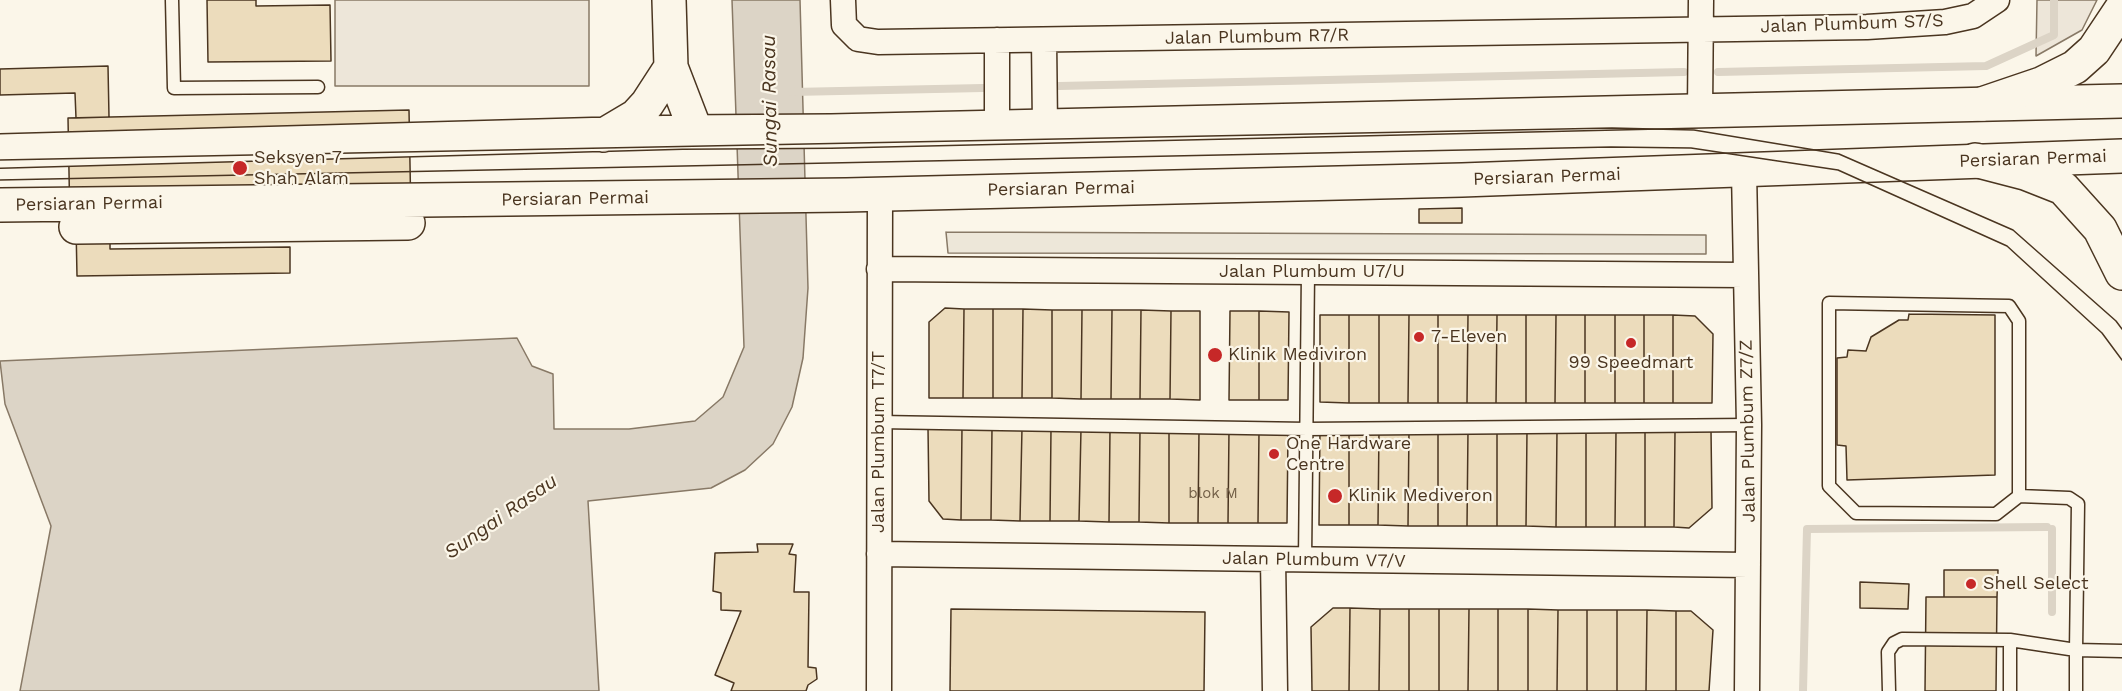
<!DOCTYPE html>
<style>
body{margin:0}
canvas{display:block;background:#fbf6e9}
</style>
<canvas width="2122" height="691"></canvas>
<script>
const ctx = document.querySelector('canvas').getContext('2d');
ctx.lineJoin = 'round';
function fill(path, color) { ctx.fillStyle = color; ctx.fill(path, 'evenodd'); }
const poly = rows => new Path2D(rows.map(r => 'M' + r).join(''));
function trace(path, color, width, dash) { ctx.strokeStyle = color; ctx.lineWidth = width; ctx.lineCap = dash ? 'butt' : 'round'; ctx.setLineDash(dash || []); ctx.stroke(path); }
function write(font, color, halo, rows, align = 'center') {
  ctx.font = font + ' "Work Sans",sans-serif'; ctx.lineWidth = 4.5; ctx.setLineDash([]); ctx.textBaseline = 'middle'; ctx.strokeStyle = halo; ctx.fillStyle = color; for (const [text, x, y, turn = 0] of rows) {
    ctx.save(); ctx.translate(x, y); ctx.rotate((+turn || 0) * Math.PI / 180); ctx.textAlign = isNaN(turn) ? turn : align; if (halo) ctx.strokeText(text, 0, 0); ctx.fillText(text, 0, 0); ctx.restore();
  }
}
const green = poly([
 [335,0,589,0,589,86,335,86,335,0],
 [2037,0,2097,0,2082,30,2036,56,2037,0]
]);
fill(green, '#ede6d9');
trace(green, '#887966', 1.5);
const parking = poly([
 [946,232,1706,235,1706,254,948,253,946,232]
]);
fill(parking, '#ede7d9');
trace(parking, '#887966', 1.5);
const water = poly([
 [732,0,800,0,808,288,803,358,792,407,773,444,745,470,711,488,588,501,599,691,20,691,51,526,5,404,0,361,517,338,532,366,553,374,554,429,629,429,695,421,723,397,744,347,732,0]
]);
fill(water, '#dcd4c6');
trace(water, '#887966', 1.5);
trace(poly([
 [1718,72,1986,66,2054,35,2054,0],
 [1059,86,1684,72],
 [792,92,983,88],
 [2052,529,2052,612],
 [1803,691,1807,529,2047,527]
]), '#dcd4c6', 8);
const building = poly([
 [207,0,256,0,256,6,330,5,331,61,208,62,207,0],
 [108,66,109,117,76,118,75,93,0,95,0,69,108,66],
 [409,110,411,219,70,226,68,118,409,110],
 [1462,208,1462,223,1419,223,1419,209,1462,208],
 [76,226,110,226,110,249,290,247,290,273,77,276,76,226],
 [945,308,964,309,963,398,929,398,929,322,945,308],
 [964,309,993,309,993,398,963,398,964,309],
 [993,309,1023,309,1022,398,993,398,993,309],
 [1023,309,1052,310,1052,398,1022,398,1023,309],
 [1052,310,1082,310,1081,399,1052,398,1052,310],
 [1082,310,1112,310,1111,399,1081,399,1082,310],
 [1112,310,1141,310,1140,399,1111,399,1112,310],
 [1141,310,1171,311,1170,399,1140,399,1141,310],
 [1171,311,1200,311,1200,400,1170,399,1171,311],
 [1230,311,1259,311,1259,400,1229,400,1230,311],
 [1259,311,1289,312,1288,400,1259,400,1259,311],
 [1909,314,1995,315,1995,475,1847,480,1846,446,1837,445,1837,358,1847,357,1848,350,1866,351,1871,337,1899,320,1908,320,1909,314],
 [1320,315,1349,315,1349,403,1320,402,1320,315],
 [1349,315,1379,315,1379,403,1349,403,1349,315],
 [1379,315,1409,315,1408,403,1379,403,1379,315],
 [1409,315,1438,315,1438,403,1408,403,1409,315],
 [1438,315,1468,315,1467,403,1438,403,1438,315],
 [1468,315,1497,315,1496,403,1467,403,1468,315],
 [1497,315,1526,315,1526,403,1496,403,1497,315],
 [1526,315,1556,315,1555,403,1526,403,1526,315],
 [1556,315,1585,315,1585,403,1555,403,1556,315],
 [1585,315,1615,315,1615,403,1585,403,1585,315],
 [1615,315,1644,315,1644,403,1615,403,1615,315],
 [1644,315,1673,315,1673,403,1644,403,1644,315],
 [1673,315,1695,316,1713,334,1712,403,1673,403,1673,315],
 [962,427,961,520,943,519,929,501,928,428,962,427],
 [962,427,992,428,991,520,961,520,962,427],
 [992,428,1022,428,1020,521,991,520,992,428],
 [1022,428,1051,429,1050,521,1020,521,1022,428],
 [1051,429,1081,429,1079,521,1050,521,1051,429],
 [1081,429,1110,429,1109,522,1079,521,1081,429],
 [1110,429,1140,429,1139,522,1109,522,1110,429],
 [1140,429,1169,429,1169,523,1139,522,1140,429],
 [1169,429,1199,430,1198,523,1169,523,1169,429],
 [1320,429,1349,429,1349,525,1319,525,1320,429],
 [1349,429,1379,429,1378,525,1349,525,1349,429],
 [1379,429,1409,429,1408,526,1378,525,1379,429],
 [1409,429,1438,429,1438,526,1408,526,1409,429],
 [1438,429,1468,430,1467,526,1438,526,1438,429],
 [1199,430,1229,430,1228,523,1198,523,1199,430],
 [1229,430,1259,431,1258,523,1228,523,1229,430],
 [1468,430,1497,430,1497,526,1467,526,1468,430],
 [1497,430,1527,430,1526,526,1497,526,1497,430],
 [1527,430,1557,430,1556,527,1526,526,1527,430],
 [1557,430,1586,430,1586,527,1556,527,1557,430],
 [1586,430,1616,431,1615,527,1586,527,1586,430],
 [1711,430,1712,508,1689,528,1674,527,1675,431,1711,430],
 [1259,431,1288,431,1287,523,1258,523,1259,431],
 [1616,431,1645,431,1645,527,1615,527,1616,431],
 [1645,431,1675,431,1674,527,1645,527,1645,431],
 [757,544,793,544,789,554,796,555,794,592,809,592,808,667,816,668,817,679,808,685,806,691,731,691,734,683,715,675,741,611,721,610,721,593,713,591,715,553,758,552,757,544],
 [1944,570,1998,570,1997,597,1944,597,1944,570],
 [1860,582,1909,584,1908,609,1860,608,1860,582],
 [1926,597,1997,597,1996,691,1925,691,1926,597],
 [1333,608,1350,608,1349,691,1312,691,1311,627,1333,608],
 [1350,608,1380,609,1379,691,1349,691,1350,608],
 [951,609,1205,612,1204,691,950,691,951,609],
 [1380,609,1409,609,1409,691,1379,691,1380,609],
 [1409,609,1439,609,1439,691,1409,691,1409,609],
 [1439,609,1469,609,1468,691,1439,691,1439,609],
 [1469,609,1498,609,1498,691,1468,691,1469,609],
 [1498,609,1528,609,1528,691,1498,691,1498,609],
 [1528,609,1558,610,1557,691,1528,691,1528,609],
 [1558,610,1587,610,1587,691,1557,691,1558,610],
 [1587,610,1617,610,1617,691,1587,691,1587,610],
 [1617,610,1647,610,1646,691,1617,691,1617,610],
 [1647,610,1676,611,1676,691,1646,691,1647,610],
 [1676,611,1691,611,1713,630,1709,691,1676,691,1676,611]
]);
fill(building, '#ecdcbc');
trace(building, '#4a3520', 1.5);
const lane = poly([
 [172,0,174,88,318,87],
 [879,422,1307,429,1749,425],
 [1305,560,1308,272],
 [1889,691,1888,652,1894,643,1902,639,2010,640,2076,650,2078,504,2069,498,2019,496,1996,514,1856,513,1829,486,1829,303,2009,306,2019,321,2019,496],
 [2010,691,2010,640],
 [2076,691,2076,650,2122,651]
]);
const street = poly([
 [843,0,844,25,858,39,878,42,1867,27,1945,22,1973,16,1997,0],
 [997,40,997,127],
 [1044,40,1045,126],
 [1700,111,1701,0],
 [1744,171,1749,425,1747,691],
 [879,269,1745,275],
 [879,554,1748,565],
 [1273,559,1275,691],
 [879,691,880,193]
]);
const secondary = poly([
 [669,0,671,67,696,132],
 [604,135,636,116,647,104,671,67],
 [0,151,682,132,831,131,2122,101],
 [0,205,846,195,1462,180,2122,156],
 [76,227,408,223]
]);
const primary = poly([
 [1982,104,2041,84,2075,67,2094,50,2122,8],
 [1975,160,2025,173,2063,188,2100,229,2122,273]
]);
trace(lane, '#4a3520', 15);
trace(street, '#4a3520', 27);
trace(secondary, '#4a3520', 36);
trace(primary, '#4a3520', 36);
trace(lane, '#fbf6e9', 12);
trace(street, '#fbf6e9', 24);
trace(secondary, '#fbf6e9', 33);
trace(primary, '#fbf6e9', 33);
trace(poly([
 [0,160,1612,128,1694,130,1839,154,2013,230,2116,321,2122,329],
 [0,180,1611,147,1691,148,1838,170,2007,246,2102,333,2122,360]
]), '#4a3520', 1.5);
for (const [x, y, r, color] of [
 [240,168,8,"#c62828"],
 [1419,337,6,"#c62828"],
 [1631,343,6,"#c62828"],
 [1215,355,8,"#c62828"],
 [1274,454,6,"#c62828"],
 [1335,496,8,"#c62828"],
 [1971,584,6,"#c62828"]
]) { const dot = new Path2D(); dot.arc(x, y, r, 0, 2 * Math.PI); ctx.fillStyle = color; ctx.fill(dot); trace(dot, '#fbf6e9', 2); }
write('15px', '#725f47', null, [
 ["blok M",1213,494]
]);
write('18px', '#4a3520', '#fbf6e9', [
 ["Jalan Plumbum S7/S",1852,24,-2],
 ["Jalan Plumbum R7/R",1257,37,-1],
 ["Persiaran Permai",2033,159,-2],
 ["Persiaran Permai",1547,177,-2],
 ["Persiaran Permai",1061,189,-1],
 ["Persiaran Permai",575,199,-1],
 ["Persiaran Permai",89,204,-1],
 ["Jalan Plumbum U7/U",1312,272],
 ["Jalan Plumbum Z7/Z",1748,431,-91],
 ["Jalan Plumbum T7/T",879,442,-90],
 ["Jalan Plumbum V7/V",1314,560,1]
]);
write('18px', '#4a3520', '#fbf6e9', [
 ["Seksyen 7",254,158],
 ["Shah Alam",254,179],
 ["7-Eleven",1431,337],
 ["Klinik Mediviron",1228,355],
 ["99 Speedmart",1631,363,"center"],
 ["One Hardware",1286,444],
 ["Centre",1286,465],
 ["Klinik Mediveron",1348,496],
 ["Shell Select",1983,584]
], 'left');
write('italic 20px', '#4a3520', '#fbf6e9', [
 ["Sungai Rasau",770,101,-91],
 ["Sungai Rasau",501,517,-35]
]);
</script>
